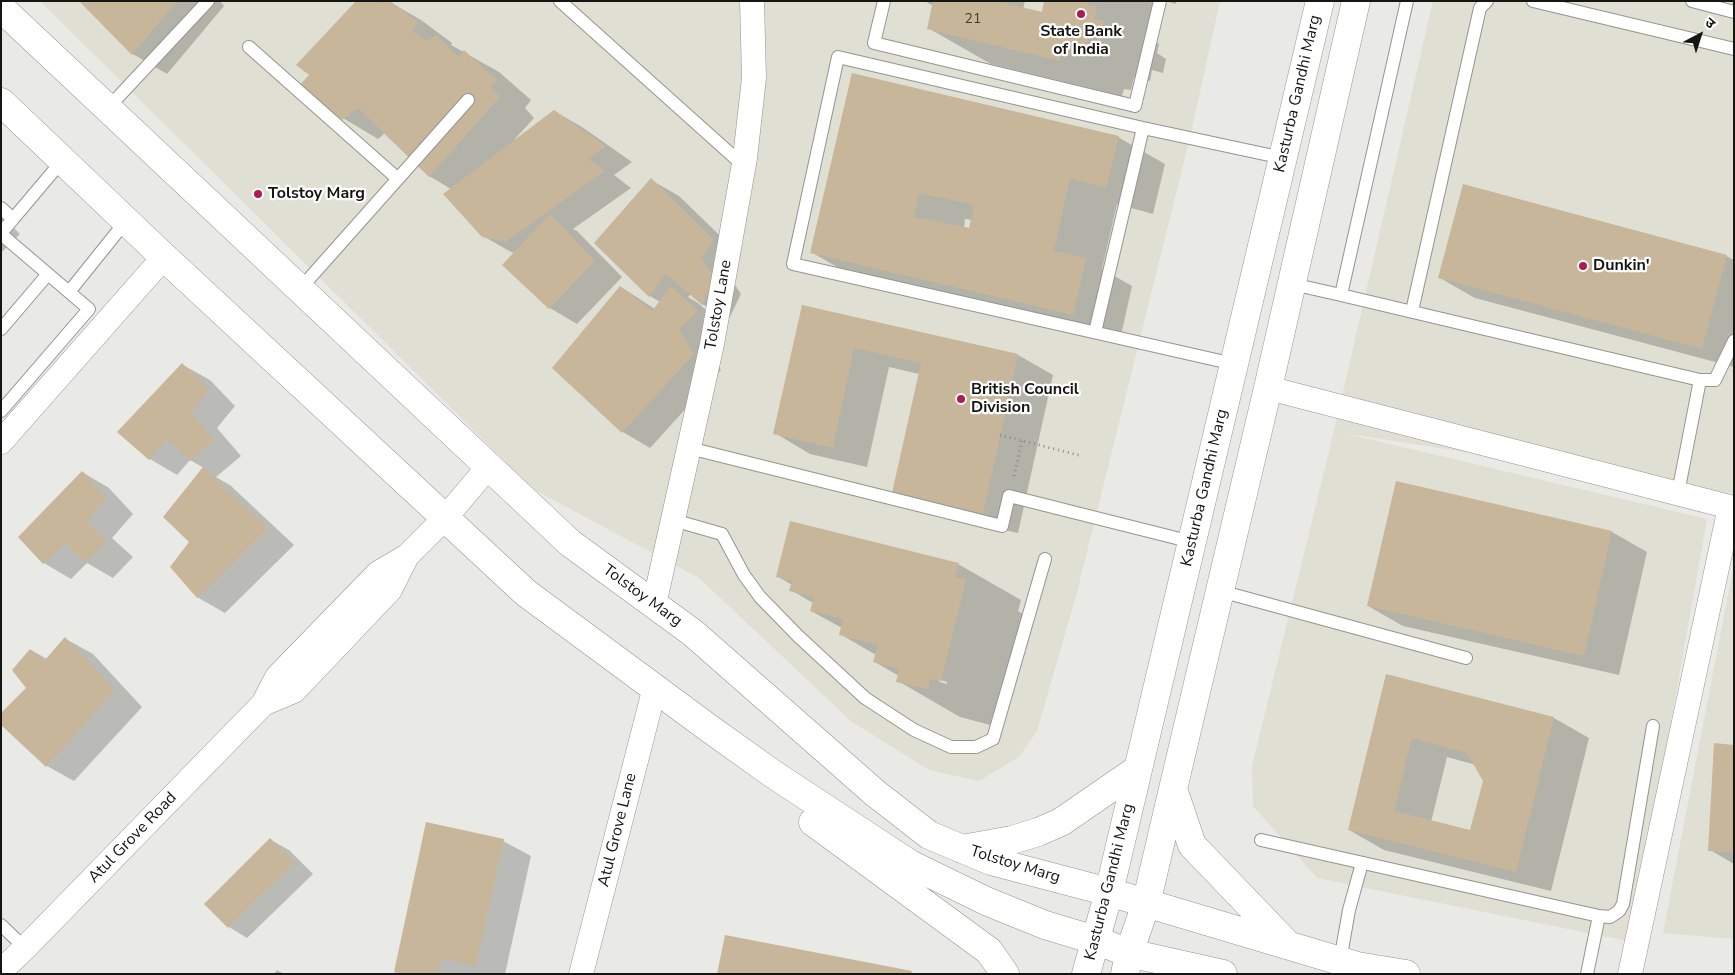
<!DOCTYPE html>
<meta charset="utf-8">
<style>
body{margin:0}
#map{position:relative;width:1735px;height:975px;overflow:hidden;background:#e9e9e5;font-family:"Nunito Sans","Noto Sans Devanagari",sans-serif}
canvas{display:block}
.frame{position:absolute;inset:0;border:2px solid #151513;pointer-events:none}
.north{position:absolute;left:1675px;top:10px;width:50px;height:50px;-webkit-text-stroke:4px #fff;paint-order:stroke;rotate:40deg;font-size:14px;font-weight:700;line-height:20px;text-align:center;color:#151513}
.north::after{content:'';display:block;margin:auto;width:18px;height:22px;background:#151513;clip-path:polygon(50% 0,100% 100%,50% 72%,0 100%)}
</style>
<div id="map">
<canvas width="1735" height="975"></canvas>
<div class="frame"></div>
<div class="north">उ</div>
</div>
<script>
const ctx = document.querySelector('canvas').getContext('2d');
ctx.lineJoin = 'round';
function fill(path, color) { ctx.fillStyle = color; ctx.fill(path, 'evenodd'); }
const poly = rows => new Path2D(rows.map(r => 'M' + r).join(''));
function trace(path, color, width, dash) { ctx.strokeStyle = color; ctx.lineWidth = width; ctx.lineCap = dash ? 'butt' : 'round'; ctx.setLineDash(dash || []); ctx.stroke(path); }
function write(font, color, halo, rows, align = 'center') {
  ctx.font = font + ' "Nunito Sans",sans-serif'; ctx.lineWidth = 4.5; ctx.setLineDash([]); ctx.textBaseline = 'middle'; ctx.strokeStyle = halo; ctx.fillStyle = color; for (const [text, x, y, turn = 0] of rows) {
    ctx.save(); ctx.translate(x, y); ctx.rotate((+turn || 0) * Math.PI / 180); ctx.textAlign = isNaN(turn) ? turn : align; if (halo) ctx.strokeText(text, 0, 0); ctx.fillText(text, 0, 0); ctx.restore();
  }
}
fill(poly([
 [40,1,1220,1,1190,137,1077,592,1037,731,1019,757,979,781,929,770,851,721,699,578,533,489],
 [1433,1,1734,1,1734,494,1343,433,1707,519,1632,942,1317,878,1253,806,1252,766,1334,431],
 [1734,564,1734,939,1663,933]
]), '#e0dfd4');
fill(poly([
 [81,1,220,1,224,6,167,74,133,54],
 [358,1,378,1,382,3,388,1,421,20,452,43,451,45,499,72,531,100,525,108,534,118,515,139,516,140,554,111,582,127,632,162,614,175,631,188,573,229,577,231,622,277,577,324,550,308,504,265,515,253,511,252,483,236,451,189,429,176,385,133,378,139,343,118],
 [925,1,1025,1,1023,9,1042,14,1045,1,1176,1,1176,4,1165,1,1164,11,1156,9,1149,38,1159,44,1157,53,1166,59,1163,73,1152,70,1150,81,1134,77,1131,90,1124,89,1122,96,991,64,928,28,933,6],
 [852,74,1118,137,1165,164,1153,214,1117,204,1102,269,1132,286,1120,340,858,279,811,252],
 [965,219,972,220,970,230,964,228],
 [651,180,679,196,741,256,728,274,741,294,729,319,702,304,691,294,688,297,698,303,725,327,706,345,721,370,650,448,623,432,554,368,621,287,655,309,660,302,650,296,596,243],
 [1,215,20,234,1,253],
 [1726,256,1734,260,1734,367,1475,298,1440,278],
 [803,306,1018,355,1053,375,1018,533,928,513,919,374,889,367,867,467,810,454,775,433],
 [183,365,210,380,235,406,217,428,241,456,216,477,230,485,294,545,225,613,197,597,191,542,204,468,190,460,177,475,150,459,119,432],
 [82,472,109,488,133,514,112,538,133,557,113,578,87,563,71,579,44,563,20,538],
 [1612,532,1647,552,1619,675,1403,626,1368,606],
 [958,564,1021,600,1018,611,1028,617,1004,716,993,714,990,725,960,717,898,681,899,676,875,662,876,655,840,634,842,628,811,611,813,603,791,590,792,585,777,576],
 [937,679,947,682,947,684,940,682],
 [66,639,93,654,142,707,74,781,47,766,27,688,31,650,47,659],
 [1386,676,1554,718,1589,738,1551,891,1384,850,1349,830],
 [1447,757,1476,765,1484,781,1471,832,1431,822],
 [1734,746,1734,864,1710,850],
 [271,840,289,850,313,874,247,938,229,927,206,904],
 [503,841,531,856,505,974,400,974,396,971],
 [277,970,284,974,274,974]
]), '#0003');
fill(poly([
 [79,1,177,1,132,55],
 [356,1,376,1,379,4,382,1,390,1,418,22,412,31,426,41,437,35,458,57,464,50,489,73,497,79,491,87,500,97,429,177,358,108,342,120,296,89,309,75,296,65],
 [933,1,996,1,1042,12,1044,1,1087,1,1086,4,1097,7,1094,19,1104,21,1100,37,1089,34,1087,46,1071,42,1068,55,1061,54,1060,61,927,29],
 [852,73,1119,136,1106,188,1070,178,1054,251,1086,258,1073,315,810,253],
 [919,193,974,205,969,228,914,217],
 [554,110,606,146,588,159,605,171,505,242,482,237,443,194],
 [651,178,714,240,701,258,715,278,702,305,666,274,649,297,594,243],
 [1463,184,1727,255,1702,349,1438,278],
 [550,214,595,261,549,309,502,265],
 [620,286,652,311,671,286,698,311,679,329,694,354,622,433,552,368],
 [802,305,1018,354,983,514,892,493,921,363,854,348,833,448,773,434],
 [182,363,209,390,191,412,214,440,190,461,167,439,149,460,117,432],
 [203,467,268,529,197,598,170,567,189,542,163,517],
 [82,471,107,498,86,522,107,541,85,563,65,543,43,564,18,537],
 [1396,481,1612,531,1584,656,1367,606],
 [790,521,959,563,955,577,966,580,941,681,930,679,928,689,896,682,899,669,873,662,878,645,839,635,843,619,810,611,814,597,789,591,792,581,776,577],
 [65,637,115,690,46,767,1,725,1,713,26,688,12,670,30,649,44,661],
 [1386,674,1554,717,1516,872,1348,830],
 [1412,738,1467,753,1483,781,1470,830,1394,811],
 [1714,743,1734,745,1734,852,1708,851],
 [426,822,504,839,476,966,441,958,437,974,402,974,394,972],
 [270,838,295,863,228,928,204,904],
 [725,935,912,971,911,974,717,974]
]), '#c7b69a');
const service = poly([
 [560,1,744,166],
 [884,1,874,43,1135,106,1160,1],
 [1533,1,1734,49],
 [1692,1,1734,12],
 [249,47,398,179],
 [107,109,208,1],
 [1,208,13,219,1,233],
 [13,219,62,161],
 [1,234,89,309,1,411],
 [1292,284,1341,295,1407,1],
 [300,289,468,100],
 [69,292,126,221],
 [1341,295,1700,380,1715,380,1734,341],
 [1412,311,1480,8,1487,1],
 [1,329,48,274],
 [1095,332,1143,128],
 [1234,364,793,264,838,57,1143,128,1283,158],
 [689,448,1002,526,1009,496,1192,542],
 [1678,493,1700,380],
 [673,520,722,534,744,575,760,597,798,636,865,698,914,730,951,747,976,747,993,739,1045,559],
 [1220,591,1466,658],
 [1261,840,1599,916],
 [1,925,25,948],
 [1340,961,1349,910,1362,863],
 [1587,974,1599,916,1610,917,1619,911,1623,904,1653,726]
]);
const minor = poly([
 [1268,388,1730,507,1630,974],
 [1,442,164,257],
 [654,605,712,344,745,158,754,78,752,1],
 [263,704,294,691,390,590,407,556],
 [1,971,25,948,263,704,277,677,378,573,407,556,446,517,489,466],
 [581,974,655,687]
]);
const secondary = poly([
 [1,8,570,543,693,633,875,793,929,835,991,861,1109,892,1357,966,1406,974],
 [1,102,164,257,526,593,710,729,773,774,910,864,986,901,1045,925,1095,940,1129,953,1223,974],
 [1173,789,1192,845,1287,944],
 [813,822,989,951,1005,974],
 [962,849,1012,840,1038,832,1061,822,1138,769],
 [1086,974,1109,892,1320,1],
 [1125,974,1129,953,1146,904,1173,789,1268,388,1356,1]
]);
trace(service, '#949491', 14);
trace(minor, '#949491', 25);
trace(secondary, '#949491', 29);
trace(poly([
 [1000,435,1082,456],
 [1014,476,1022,441]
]), '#8b8b88', 3, [1, 4]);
trace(service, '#fff', 12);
trace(minor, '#fff', 24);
trace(secondary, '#fff', 28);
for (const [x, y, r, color] of [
 [1081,14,5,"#ac1c53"],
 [258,194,5,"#ac1c53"],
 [1583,266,5,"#ac1c53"],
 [961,399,5,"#ac1c53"]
]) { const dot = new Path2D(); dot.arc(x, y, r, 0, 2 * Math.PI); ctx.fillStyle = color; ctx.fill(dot); trace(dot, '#fff', 2); }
write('14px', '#423d35', null, [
 ["21",973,20]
]);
write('bold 16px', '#151513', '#fff', [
 ["State Bank",1081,32,"center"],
 ["of India",1081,50,"center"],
 ["Tolstoy Marg",268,194],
 ["Dunkin'",1593,266],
 ["British Council",971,390],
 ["Division",971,408]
], 'left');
write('16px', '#151513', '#fff', [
 ["Kasturba Gandhi Marg",1298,94,-77],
 ["Tolstoy Lane",719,305,-80],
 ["Kasturba Gandhi Marg",1205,488,-77],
 ["Tolstoy Marg",642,596,36],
 ["Atul Grove Lane",618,830,-76],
 ["Atul Grove Road",133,838,-46],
 ["Tolstoy Marg",1015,865,17],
 ["Kasturba Gandhi Marg",1110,882,-76]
]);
</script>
